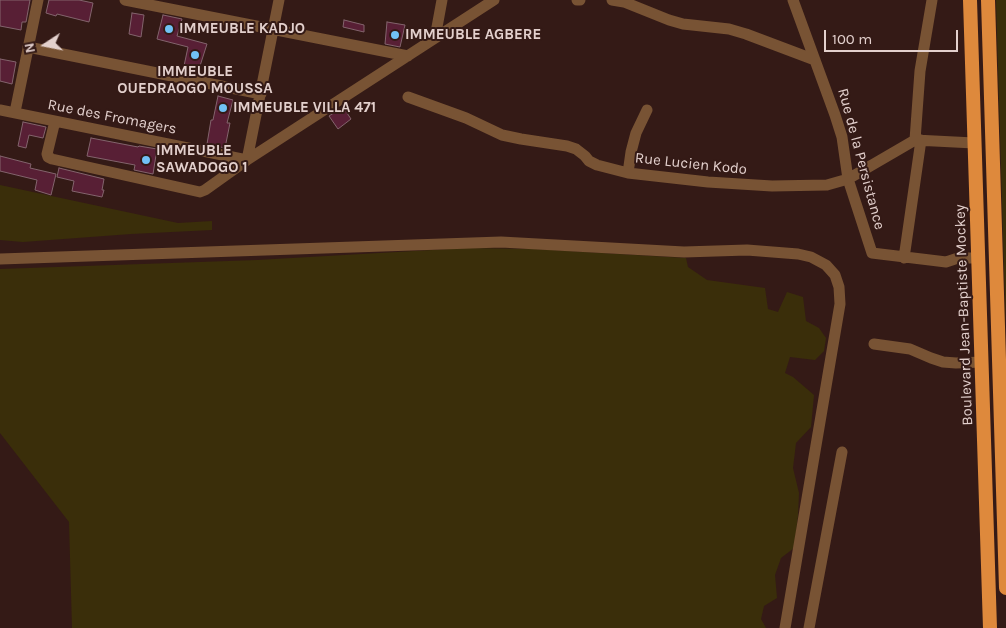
<!DOCTYPE html>
<style>
body{margin:0}
#map{position:relative;width:1006px;height:628px;overflow:hidden;background:#341a16;font-family:Karla,sans-serif}
canvas{display:block}
.north{position:absolute;left:20px;top:20px;width:50px;height:50px;-webkit-text-stroke:4px #341a16;paint-order:stroke;rotate:259deg;font-size:14px;font-weight:700;line-height:20px;text-align:center;color:#e3d0cd}
.north::after{content:'';display:block;margin:auto;width:18px;height:22px;background:#e3d0cd;clip-path:polygon(50% 0,100% 100%,50% 72%,0 100%)}
.scale{position:absolute;left:824px;top:30px;width:134px;height:22px;box-sizing:border-box;border:2px solid #e3d0cd;border-top:0;padding-left:6px;font-size:15px;line-height:18px;white-space:nowrap;color:#e3d0cd;-webkit-text-stroke:4px #341a16;paint-order:stroke}
</style>
<div id="map">
<canvas width="1006" height="628"></canvas>
<div class="north">N</div>
<div class="scale">100 m</div>
</div>
<script>
const ctx = document.querySelector('canvas').getContext('2d');
ctx.lineJoin = 'round';
function fill(path, color) { ctx.fillStyle = color; ctx.fill(path, 'evenodd'); }
const poly = rows => new Path2D(rows.map(r => 'M' + r).join(''));
function trace(path, color, width, dash) { ctx.strokeStyle = color; ctx.lineWidth = width; ctx.lineCap = dash ? 'butt' : 'round'; ctx.setLineDash(dash || []); ctx.stroke(path); }
function write(font, color, halo, rows, align = 'center') {
  ctx.font = font + ' Karla,sans-serif'; ctx.lineWidth = 4; ctx.setLineDash([]); ctx.textBaseline = 'middle'; ctx.strokeStyle = halo; ctx.fillStyle = color; for (const [text, x, y, turn = 0] of rows) {
    ctx.save(); ctx.translate(x, y); ctx.rotate((+turn || 0) * Math.PI / 180); ctx.textAlign = isNaN(turn) ? turn : align; if (halo) ctx.strokeText(text, 0, 0); ctx.fillText(text, 0, 0); ctx.restore();
  }
}
fill(poly([
 [996,0,1006,0,1006,322,1004,270],
 [0,185,178,223,212,221,212,230,131,234,23,242,0,240],
 [467,248,535,249,686,258,688,267,707,280,765,288,768,309,778,312,787,292,803,297,806,321,819,328,826,338,824,351,815,360,790,357,785,373,793,377,814,395,811,427,796,443,793,468,799,493,798,516,794,548,781,558,775,575,777,598,764,606,761,619,766,628,72,628,69,522,0,433,0,269,257,260]
]), '#3a2e0a');
const building = poly([
 [0,0,30,0,26,22,22,22,21,30,0,26,0,0],
 [49,0,79,0,93,3,89,22,57,14,56,16,46,13,49,0],
 [132,13,144,15,141,37,129,34,132,13],
 [163,15,182,19,177,36,207,44,199,69,184,66,188,47,157,39,163,15],
 [344,20,364,25,364,32,343,27,344,20],
 [387,22,405,25,400,47,385,44,387,22],
 [0,59,16,62,12,84,0,81,0,59],
 [218,96,233,100,227,123,230,123,225,148,207,144,211,120,213,120,218,96],
 [343,107,351,119,338,129,329,116,343,107],
 [23,122,46,127,43,138,29,135,26,148,18,146,23,122],
 [91,138,138,147,139,146,157,149,153,174,134,170,135,165,87,156,91,138],
 [0,156,31,164,30,168,56,174,51,195,35,190,37,180,0,171,0,156],
 [59,168,104,179,102,190,104,190,102,197,72,191,74,181,57,177,59,168]
]);
fill(building, '#581f35');
trace(building, '#83646d', 1);
trace(poly([
 [125,0,408,56],
 [577,0,580,0],
 [612,0,624,2,669,20,683,24,729,29,746,34,815,60],
 [793,0,835,115,842,137,848,179,872,253,938,261,946,262,958,258,979,258],
 [435,38,442,0],
 [28,47,261,94],
 [408,97,466,118,502,135,521,139,567,146,576,149,585,156,589,161,597,165,628,173,708,182,772,186,827,185,848,179,915,140,974,143],
 [0,110,247,160,279,0],
 [15,112,38,0],
 [55,121,47,154,48,157,52,159,200,192,205,190,247,160,494,0],
 [915,140,920,71,932,0],
 [628,173,631,152,636,133,647,110],
 [904,258,921,140],
 [0,259,501,242,684,252,747,250,798,254,811,257,826,265,835,275,839,287,840,304,785,628],
 [874,344,910,349,931,358,943,362,956,363,982,362],
 [809,628,842,452]
]), '#785334', 11);
trace(poly([
 [970,0,990,628],
 [988,0,1006,588]
]), '#de893c', 14);
for (const [x, y, r, color] of [
 [169,29,5,"#71c1f5"],
 [395,35,5,"#71c1f5"],
 [195,55,5,"#71c1f5"],
 [223,108,5,"#71c1f5"],
 [146,160,5,"#71c1f5"]
]) { const dot = new Path2D(); dot.arc(x, y, r, 0, 2 * Math.PI); ctx.fillStyle = color; ctx.fill(dot); trace(dot, '#341a16', 2); }
write('bold 15px', '#e3d0cd', '#341a16', [
 ["IMMEUBLE KADJO",179,29],
 ["IMMEUBLE AGBERE",405,35],
 ["IMMEUBLE",195,72,"center"],
 ["OUEDRAOGO MOUSSA",195,89,"center"],
 ["IMMEUBLE VILLA 471",233,108],
 ["IMMEUBLE",156,151],
 ["SAWADOGO 1",156,168]
], 'left');
write('15px', '#e3d0cd', '#341a16', [
 ["Rue des Fromagers",112,117,11],
 ["Rue de la Persistance",861,159,75],
 ["Rue Lucien Kodo",691,164,6],
 ["Boulevard Jean-Baptiste Mockey",964,315,-92]
]);
</script>
